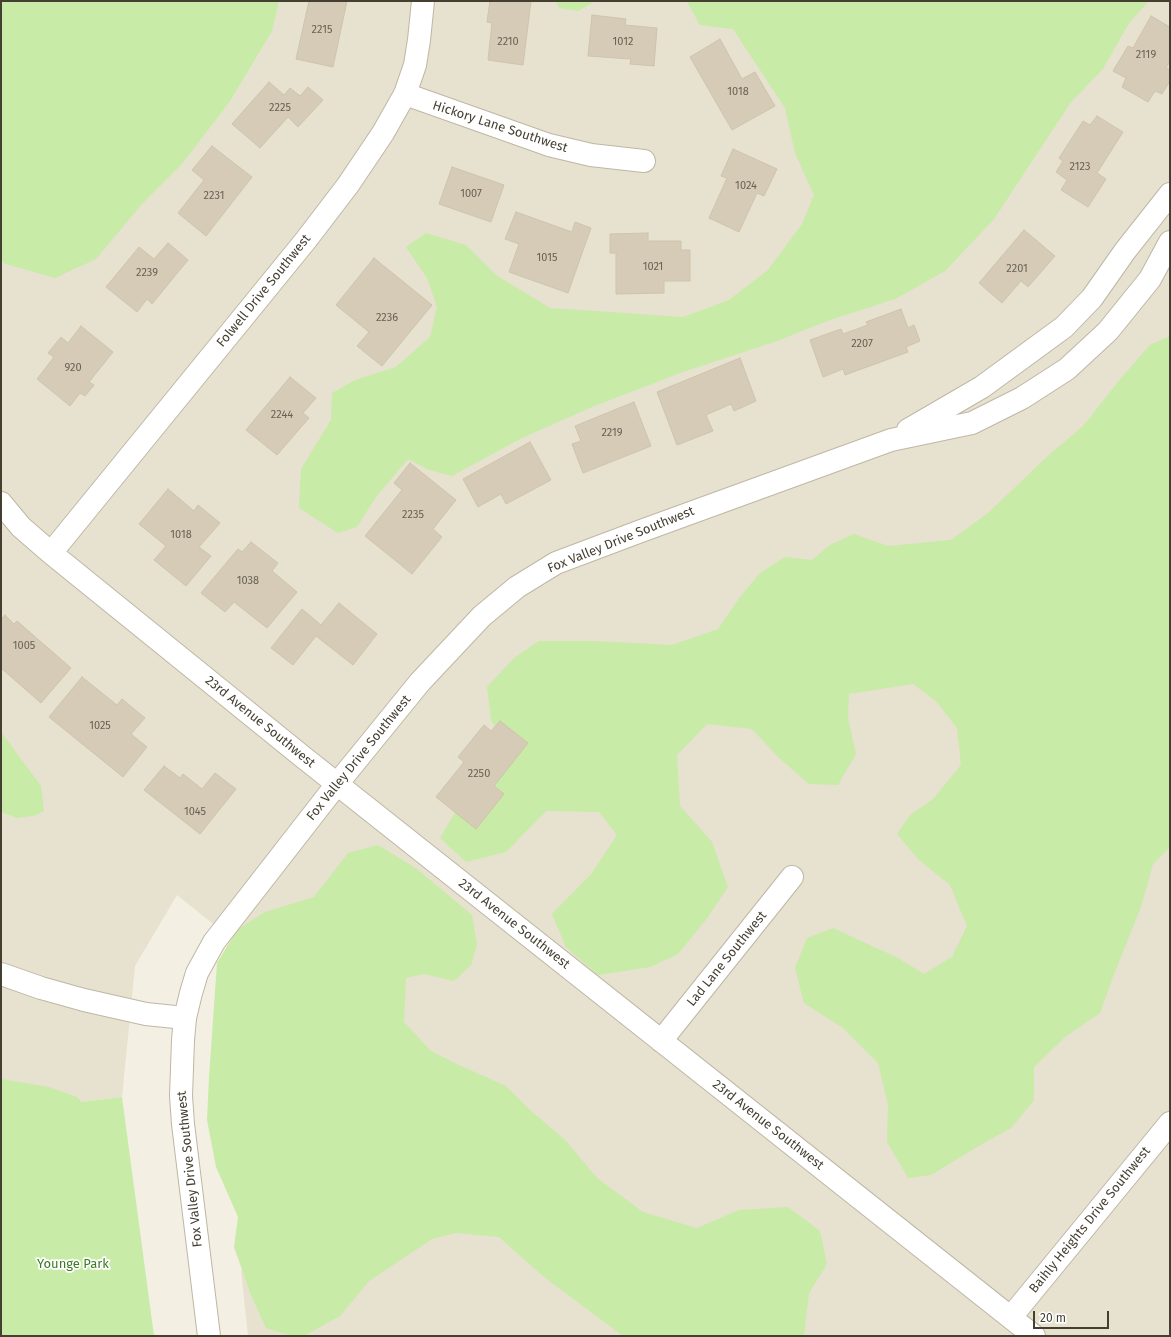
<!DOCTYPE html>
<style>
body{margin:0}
#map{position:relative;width:1171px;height:1337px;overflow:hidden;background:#f3efe2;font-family:"Fira Sans",sans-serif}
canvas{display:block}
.frame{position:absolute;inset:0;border:2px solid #453f32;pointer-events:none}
.scale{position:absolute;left:1033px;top:1311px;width:76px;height:18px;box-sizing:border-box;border:2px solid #453f32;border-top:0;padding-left:5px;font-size:12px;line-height:14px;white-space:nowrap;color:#453f32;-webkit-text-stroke:3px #fff;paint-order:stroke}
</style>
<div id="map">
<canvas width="1171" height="1337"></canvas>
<div class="frame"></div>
<div class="scale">20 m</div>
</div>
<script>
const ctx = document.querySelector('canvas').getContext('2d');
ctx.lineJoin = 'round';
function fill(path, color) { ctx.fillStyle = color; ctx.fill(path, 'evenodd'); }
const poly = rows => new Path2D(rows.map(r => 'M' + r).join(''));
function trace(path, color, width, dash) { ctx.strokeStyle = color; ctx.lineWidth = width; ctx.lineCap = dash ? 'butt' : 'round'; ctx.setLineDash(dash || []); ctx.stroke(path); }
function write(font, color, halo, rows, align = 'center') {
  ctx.font = font + ' "Fira Sans",sans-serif'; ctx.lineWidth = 3.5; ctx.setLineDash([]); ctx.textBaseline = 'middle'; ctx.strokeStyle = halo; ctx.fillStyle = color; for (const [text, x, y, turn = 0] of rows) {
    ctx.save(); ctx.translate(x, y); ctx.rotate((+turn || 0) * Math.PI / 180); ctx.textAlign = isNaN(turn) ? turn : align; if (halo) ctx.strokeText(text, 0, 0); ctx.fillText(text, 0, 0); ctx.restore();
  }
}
fill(poly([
 [172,1,1170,1,1170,1336,248,1336,241,1271,530,1178,177,895,135,966,122,1097,1,1112,1,812,16,818,1,754,1,137]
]), '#e7e1d0');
fill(poly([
 [1,1,279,1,272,31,230,101,182,164,141,205,96,259,55,278,6,264,1,260],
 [556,1,596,1,578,11,559,8],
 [684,1,1149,1,1129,23,1103,69,1071,102,994,219,945,271,895,299,830,320,777,341,680,373,592,407,522,438,452,476,429,470,408,459,376,497,357,527,338,533,299,508,301,469,331,420,332,393,355,380,396,367,430,337,437,307,427,278,406,247,426,233,466,245,496,275,550,308,683,317,729,300,768,270,802,224,814,195,795,153,785,108,733,29,700,25,687,2],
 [1170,336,1170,847,1153,864,1141,907,1113,977,1100,1013,1065,1037,1034,1067,1034,1100,1011,1128,977,1147,931,1175,908,1178,887,1142,888,1105,878,1063,843,1028,804,1003,795,968,807,938,833,928,896,957,924,974,952,957,967,926,950,885,919,860,897,834,910,815,933,799,961,765,957,728,936,701,913,684,849,694,848,718,856,754,838,785,809,784,778,757,752,729,707,724,677,755,680,806,712,842,728,887,708,917,678,954,650,967,598,975,566,947,552,914,592,873,617,835,599,812,546,811,506,852,466,862,440,838,461,803,508,751,491,720,487,687,514,658,539,641,593,641,672,645,718,629,740,597,760,573,785,557,812,560,830,545,854,534,888,546,951,540,988,513,1049,455,1083,426,1122,377,1150,345],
 [1,732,41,786,44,811,34,816,16,818,1,812],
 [378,845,417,869,472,915,477,945,471,965,454,981,424,974,406,978,404,1022,431,1051,461,1066,506,1086,529,1109,565,1140,597,1178,643,1212,697,1228,739,1210,788,1207,820,1231,827,1264,809,1293,804,1336,623,1336,544,1277,499,1237,456,1233,432,1239,369,1281,340,1316,304,1336,292,1336,266,1328,251,1295,234,1247,238,1217,216,1167,207,1120,209,1077,217,963,237,930,265,912,314,897,348,853],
 [1,1079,49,1087,77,1097,81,1102,122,1097,154,1336,1,1336]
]), '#c8eba7');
const building = poly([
 [309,1,347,1,333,67,296,59,309,1],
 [490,1,531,1,523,65,488,60,492,23,487,22,490,1],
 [592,15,626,19,625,25,657,28,654,66,630,64,631,59,588,56,592,15],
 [1151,16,1170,27,1170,61,1166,68,1170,70,1170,81,1162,94,1155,91,1148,102,1122,87,1126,78,1113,71,1128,46,1133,48,1151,16],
 [720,39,742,79,755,72,775,106,732,130,690,57,720,39],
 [269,82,284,95,290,88,300,96,308,87,323,100,298,127,288,117,260,148,232,124,269,82],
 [1097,116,1123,132,1097,173,1106,179,1088,207,1061,190,1067,180,1056,172,1063,161,1059,158,1083,121,1090,125,1097,116],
 [212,146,252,177,206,236,178,213,204,180,192,170,212,146],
 [733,149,777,169,764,196,757,193,739,232,709,218,727,178,721,176,733,149],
 [452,167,504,185,491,222,439,204,452,167],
 [516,212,572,232,575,222,591,228,568,293,509,272,519,244,505,239,516,212],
 [1024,230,1055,256,1028,287,1021,281,1002,303,979,283,1024,230],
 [648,233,648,241,681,241,681,250,690,250,690,281,664,281,664,293,616,294,616,253,610,253,610,234,648,233],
 [168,243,188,260,152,304,147,299,137,312,106,287,139,247,154,259,168,243],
 [374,258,432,305,382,366,357,346,369,332,336,305,374,258],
 [901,309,908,328,914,325,920,341,906,347,908,352,845,375,843,369,823,377,810,340,841,329,843,334,868,325,866,322,901,309],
 [81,326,113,352,89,382,94,385,85,396,80,393,70,406,37,379,54,357,48,353,61,337,68,343,81,326],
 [740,358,756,401,734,411,731,404,706,415,713,431,677,445,657,392,740,358],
 [290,377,316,398,303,413,309,418,277,455,246,430,290,377],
 [634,402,651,446,583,473,572,444,581,441,575,426,634,402],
 [530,442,551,480,506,504,501,494,478,507,463,479,530,442],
 [410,463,456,500,433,529,442,537,412,574,365,536,402,490,394,483,410,463],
 [168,489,194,511,198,505,220,523,199,547,211,556,186,586,154,560,166,546,139,524,168,489],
 [251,542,278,563,272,571,297,592,267,628,234,602,225,612,201,593,238,549,242,552,251,542],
 [339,603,377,634,353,665,316,636,293,665,271,648,302,609,321,625,339,603],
 [5,615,14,624,17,621,71,668,41,703,1,668,1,619,5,615],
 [82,677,117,705,122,699,145,718,131,734,147,747,123,777,49,717,82,677],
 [500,721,528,743,494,786,504,794,476,829,436,797,464,762,458,757,484,725,491,731,500,721],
 [164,766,180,778,183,774,202,789,215,773,236,789,200,834,144,790,164,766]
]);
fill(building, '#d5cbb7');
trace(building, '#d0c4aa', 1);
const minor = poly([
 [405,94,549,145,591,155,644,161],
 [1,503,21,527,51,553,303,757,1034,1336],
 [51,553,306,240,348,185,383,133,405,94,415,65,419,40,423,1],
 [1,974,41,988,84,1000,146,1014,185,1018],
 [661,1041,792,877],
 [1011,1317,1170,1123]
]);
const tertiary = poly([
 [908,430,982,387,1064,327,1092,298,1125,251,1170,194],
 [209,1336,183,1124,181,1096,183,1040,185,1018,191,993,197,973,214,942,337,784,420,682,482,616,517,587,556,563,641,531,891,440,972,423,1022,398,1067,369,1108,331,1150,279,1170,242]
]);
trace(minor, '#bfb7a4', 24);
trace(tertiary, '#bfb7a4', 24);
trace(minor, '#fff', 22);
trace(tertiary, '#fff', 22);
write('11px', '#696253', null, [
 ["2215",322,30],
 ["2210",508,42],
 ["1012",623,42],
 ["2119",1146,55],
 ["1018",738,92],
 ["2225",280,108],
 ["2123",1080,167],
 ["1024",746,186],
 ["1007",471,194],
 ["2231",214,196],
 ["1015",547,258],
 ["1021",653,267],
 ["2201",1017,269],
 ["2239",147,273],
 ["2236",387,318],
 ["2207",862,344],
 ["920",73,368],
 ["2244",282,415],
 ["2219",612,433],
 ["2235",413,515],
 ["1018",181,535],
 ["1038",248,581],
 ["1005",24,646],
 ["1025",100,726],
 ["2250",479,774],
 ["1045",195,812]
]);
write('13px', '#453f32', '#fff', [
 ["Hickory Lane Southwest",500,127,18],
 ["Folwell Drive Southwest",264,291,-51],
 ["Fox Valley Drive Southwest",621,540,-22],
 ["23rd Avenue Southwest",260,722,39],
 ["Fox Valley Drive Southwest",359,758,-51],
 ["23rd Avenue Southwest",514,924,38],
 ["Lad Lane Southwest",727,959,-51],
 ["23rd Avenue Southwest",768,1125,38],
 ["Fox Valley Drive Southwest",190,1169,-96],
 ["Baihly Heights Drive Southwest",1090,1220,-51]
]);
write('13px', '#3e7a22', '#fff', [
 ["Younge Park",73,1264]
]);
</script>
